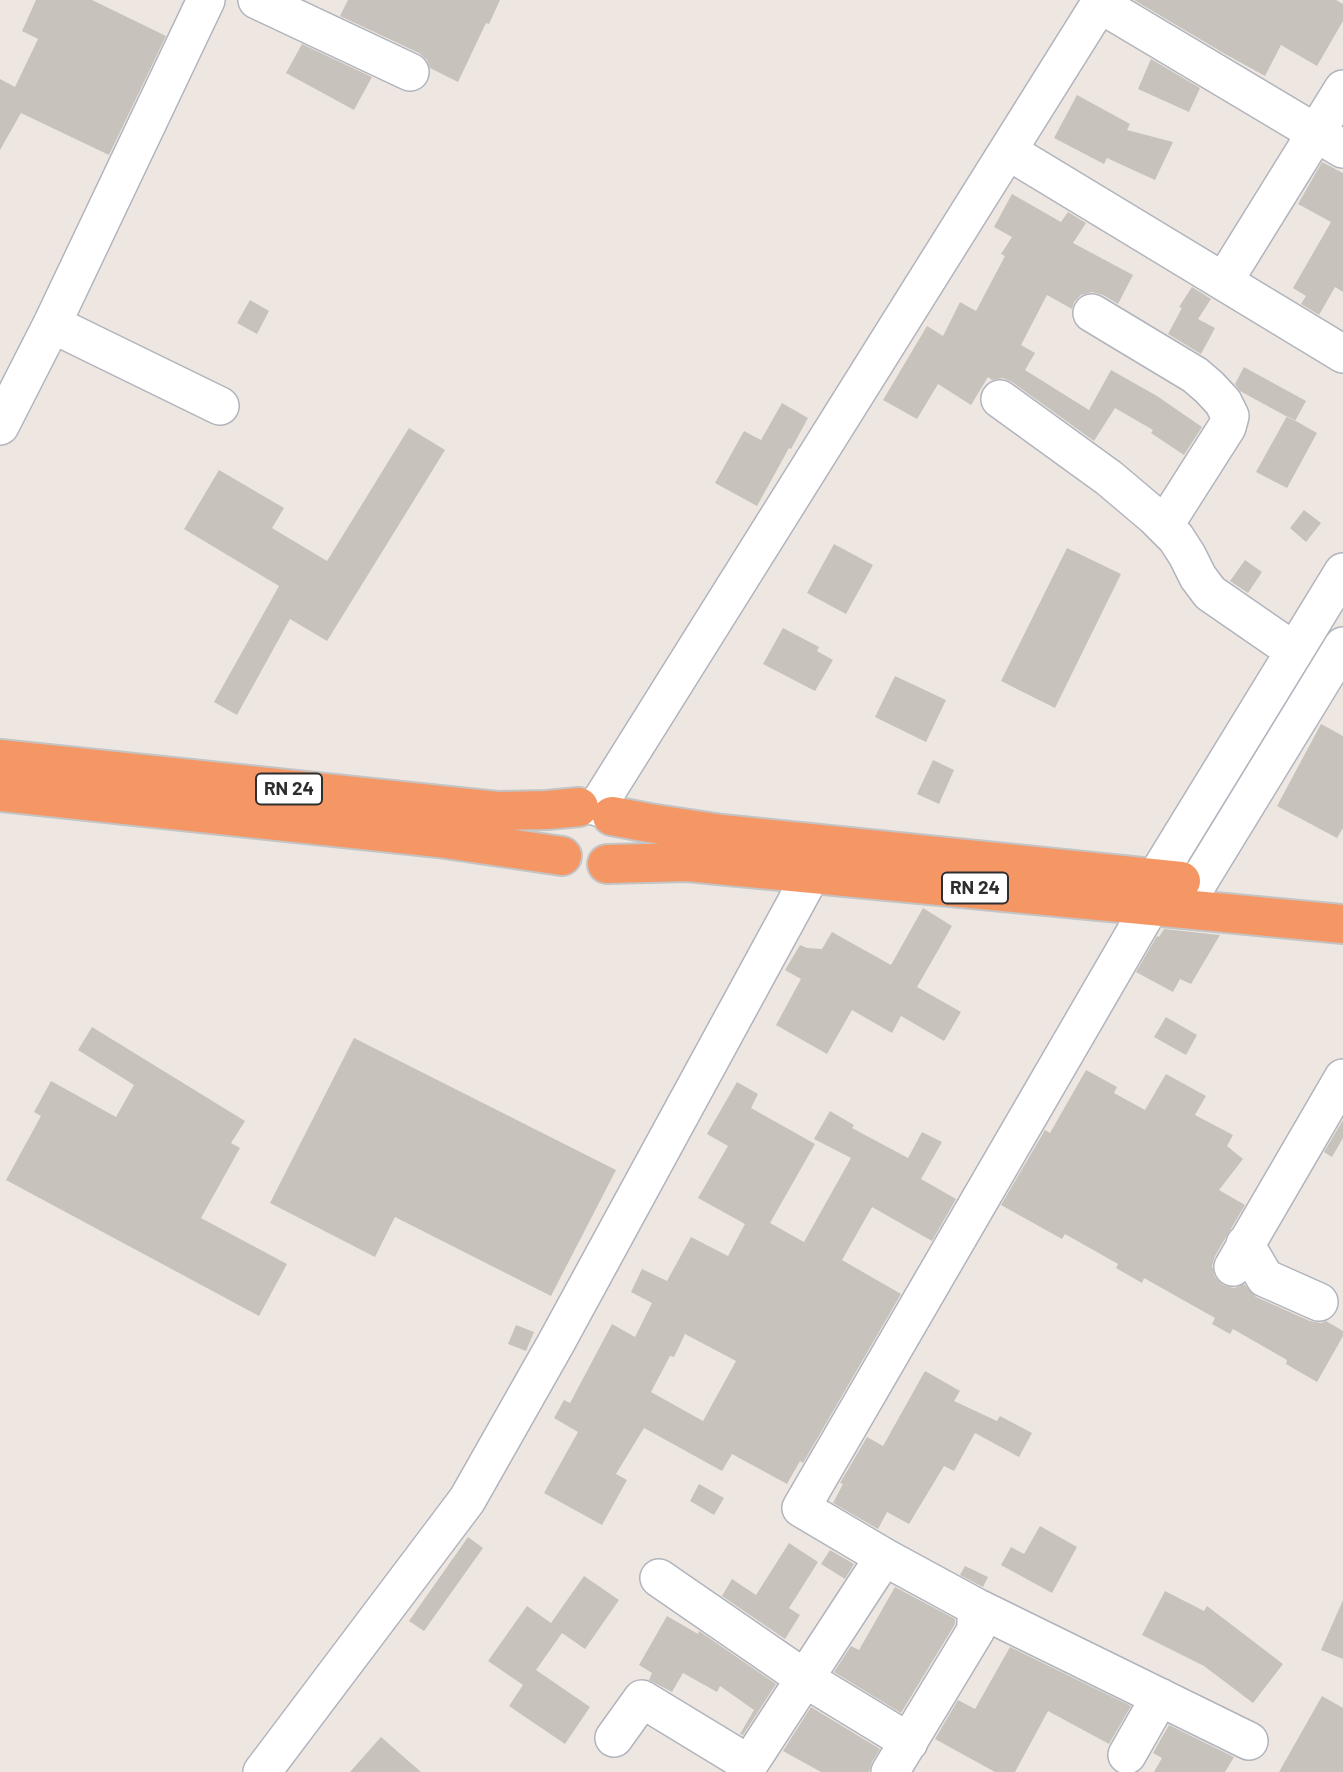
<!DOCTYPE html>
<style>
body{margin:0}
canvas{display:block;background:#eee7e1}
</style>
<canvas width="1343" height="1772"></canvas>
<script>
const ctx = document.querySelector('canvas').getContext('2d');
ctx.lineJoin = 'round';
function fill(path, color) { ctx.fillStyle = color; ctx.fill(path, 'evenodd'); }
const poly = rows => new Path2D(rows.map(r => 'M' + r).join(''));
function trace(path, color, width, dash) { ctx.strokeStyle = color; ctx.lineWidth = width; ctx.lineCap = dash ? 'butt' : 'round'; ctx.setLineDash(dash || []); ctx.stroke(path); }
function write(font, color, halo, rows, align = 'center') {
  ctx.font = font + ' Barlow,sans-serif'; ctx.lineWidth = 5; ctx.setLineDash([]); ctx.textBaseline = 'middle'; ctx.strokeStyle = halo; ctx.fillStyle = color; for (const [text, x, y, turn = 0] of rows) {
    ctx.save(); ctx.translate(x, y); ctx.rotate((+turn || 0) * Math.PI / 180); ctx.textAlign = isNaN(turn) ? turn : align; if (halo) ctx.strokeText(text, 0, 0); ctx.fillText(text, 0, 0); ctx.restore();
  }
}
fill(poly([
 [36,0,92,0,166,36,109,155,21,113,0,150,0,79,15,87,38,39,22,31],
 [348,0,500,0,489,24,486,23,458,82,430,68,427,60,419,53,340,16],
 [1134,0,1336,0,1343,4,1343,21,1317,66,1281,45,1265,76,1225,54],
 [302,44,372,77,354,110,286,73],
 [1151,59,1200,88,1189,112,1138,89],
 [1077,95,1130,124,1127,130,1173,142,1155,180,1107,158,1104,164,1054,138],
 [1322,162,1343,173,1343,292,1335,287,1319,315,1301,304,1306,296,1293,288,1331,222,1298,204],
 [1012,194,1061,222,1068,212,1086,223,1073,243,1133,275,1118,304,1103,295,1092,292,1081,295,1074,302,1072,309,1047,295,1021,345,1035,353,1025,370,1089,410,1111,370,1157,396,1202,427,1184,455,1151,433,1153,430,1115,408,1094,441,1012,382,1003,378,992,380,988,377,971,405,938,384,917,419,883,400,927,326,943,336,960,302,976,311,1005,256,1001,254,1012,237,994,227],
 [1192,287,1211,299,1198,319,1215,328,1201,354,1168,334,1182,308,1179,307],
 [250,300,269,311,257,334,237,323],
 [1244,367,1306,401,1295,421,1240,391,1235,384],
 [782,403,808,418,791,449,789,448,757,506,715,483,744,431,761,440],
 [1287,416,1317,433,1287,488,1256,472],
 [409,428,445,450,327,641,290,619,237,715,214,702,279,586,184,529,219,470,284,508,272,528,327,561],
 [1304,510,1321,523,1306,542,1290,528],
 [834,544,873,565,846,614,807,593],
 [1067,548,1121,574,1055,708,1001,681],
 [1245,560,1262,572,1248,593,1230,581],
 [783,628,819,647,817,651,833,660,815,691,763,664],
 [895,676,946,700,926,742,875,717],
 [1321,724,1343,736,1343,828,1337,838,1277,806],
 [933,760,954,770,939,804,917,794],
 [923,908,952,926,917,987,961,1012,944,1041,901,1016,892,1033,852,1010,827,1054,776,1025,801,979,785,970,800,945,807,948,822,949,832,932,891,965],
 [1164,929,1220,935,1191,984,1180,979,1173,992,1136,972,1157,936,1159,937],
 [1166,1017,1197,1035,1186,1055,1154,1037],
 [92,1027,245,1121,231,1143,240,1148,201,1218,287,1264,259,1316,6,1180,41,1116,34,1112,51,1081,116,1117,134,1085,78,1050],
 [354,1038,616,1170,551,1296,395,1217,375,1257,270,1203],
 [1086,1070,1117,1087,1114,1093,1145,1110,1166,1074,1206,1096,1195,1115,1233,1135,1227,1146,1243,1159,1219,1190,1245,1205,1215,1256,1212,1266,1215,1277,1223,1285,1234,1288,1244,1284,1256,1297,1310,1321,1321,1323,1326,1321,1343,1331,1343,1336,1317,1382,1286,1364,1287,1360,1233,1329,1230,1334,1212,1324,1215,1318,1144,1278,1142,1283,1116,1268,1118,1264,1065,1234,1062,1239,1001,1205,1045,1130,1050,1133],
 [737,1082,758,1094,751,1108,815,1144,770,1223,804,1242,851,1158,814,1139,830,1111,854,1125,852,1128,908,1158,922,1132,942,1142,921,1179,956,1199,932,1241,872,1207,842,1260,901,1294,803,1463,800,1461,787,1484,732,1454,722,1471,644,1428,616,1474,627,1480,602,1525,544,1493,578,1432,554,1418,564,1400,570,1403,612,1324,635,1337,652,1303,631,1292,642,1269,667,1281,691,1237,728,1256,745,1224,698,1198,728,1146,707,1134],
 [685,1334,736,1361,703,1421,651,1392,670,1356,674,1357],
 [1343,1120,1343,1138,1332,1157,1324,1152],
 [516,1325,534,1332,526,1351,508,1344],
 [925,1371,960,1391,954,1401,997,1421,1000,1416,1032,1433,1019,1457,975,1433,954,1471,944,1466,909,1524,887,1512,878,1529,833,1503,843,1484,840,1483,867,1437,883,1446],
 [699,1484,724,1498,714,1515,690,1501],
 [1040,1526,1077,1547,1052,1593,1001,1565,1011,1547,1024,1554],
 [468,1537,483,1548,424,1631,409,1621],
 [789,1543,818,1562,789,1608,800,1615,785,1639,722,1596,732,1579,756,1595],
 [830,1550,854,1564,845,1579,821,1564],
 [965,1566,988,1577,983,1587,960,1575],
 [584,1576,619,1600,585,1649,562,1633,536,1670,590,1707,565,1744,509,1706,523,1685,488,1661,527,1606,551,1623],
 [895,1587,955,1619,955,1624,901,1713,834,1672,851,1646,859,1650],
 [1165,1591,1204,1611,1207,1606,1283,1664,1253,1703,1204,1666,1142,1635],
 [1343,1600,1343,1659,1321,1650],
 [667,1616,698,1634,699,1631,776,1684,743,1735,740,1734,754,1710,720,1686,717,1692,683,1673,672,1692,649,1680,652,1673,639,1665],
 [1010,1647,1131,1706,1109,1744,1048,1711,1015,1772,995,1772,935,1739,958,1700,975,1709],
 [1322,1696,1343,1708,1343,1772,1279,1772],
 [811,1707,880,1749,872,1762,869,1772,821,1772,783,1751],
 [1169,1725,1234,1757,1225,1772,1154,1772,1162,1758,1153,1753],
 [381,1737,421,1772,350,1772]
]), '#c7c2bc');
const minor = poly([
 [257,0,410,72],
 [1100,4,1343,149],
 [1008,151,1343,354],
 [1224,281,1343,89],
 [1092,313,1195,375,1209,387,1223,402,1230,416,1227,427,1164,526],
 [52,324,220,406],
 [1000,399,1109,478,1154,516,1176,538,1187,555,1198,577,1210,593,1294,651],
 [0,426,52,324,206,0],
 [597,807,1102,0],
 [1155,879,1343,572],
 [1198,883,1343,646],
 [1245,1244,1265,1278,1319,1302],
 [1233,1267,1343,1078],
 [659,1578,804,1678,909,1742],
 [976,1607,1249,1741],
 [614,1738,642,1699,749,1764,884,1557],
 [1127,1755,1160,1697],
 [262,1772,467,1500,556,1343,812,873],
 [890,1772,976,1630,976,1607,884,1557,801,1508,1151,905]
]);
const highway = poly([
 [0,759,497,811,547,810,579,807],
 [0,792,439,838,562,856],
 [612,816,649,823,722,834,1181,881],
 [607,864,688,862,718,865,1343,924]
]);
trace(minor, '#b1b4bd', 40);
trace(highway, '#c4c4c4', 42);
trace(minor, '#fff', 37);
trace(highway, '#f59665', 38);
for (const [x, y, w] of [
 [289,789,66],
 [975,888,66]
]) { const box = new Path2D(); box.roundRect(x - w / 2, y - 15.5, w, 31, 5); ctx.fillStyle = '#fff'; ctx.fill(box); trace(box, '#2e2e2e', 2); }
write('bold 19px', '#2e2e2e', null, [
 ["RN 24",289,789],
 ["RN 24",975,888]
]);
</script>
